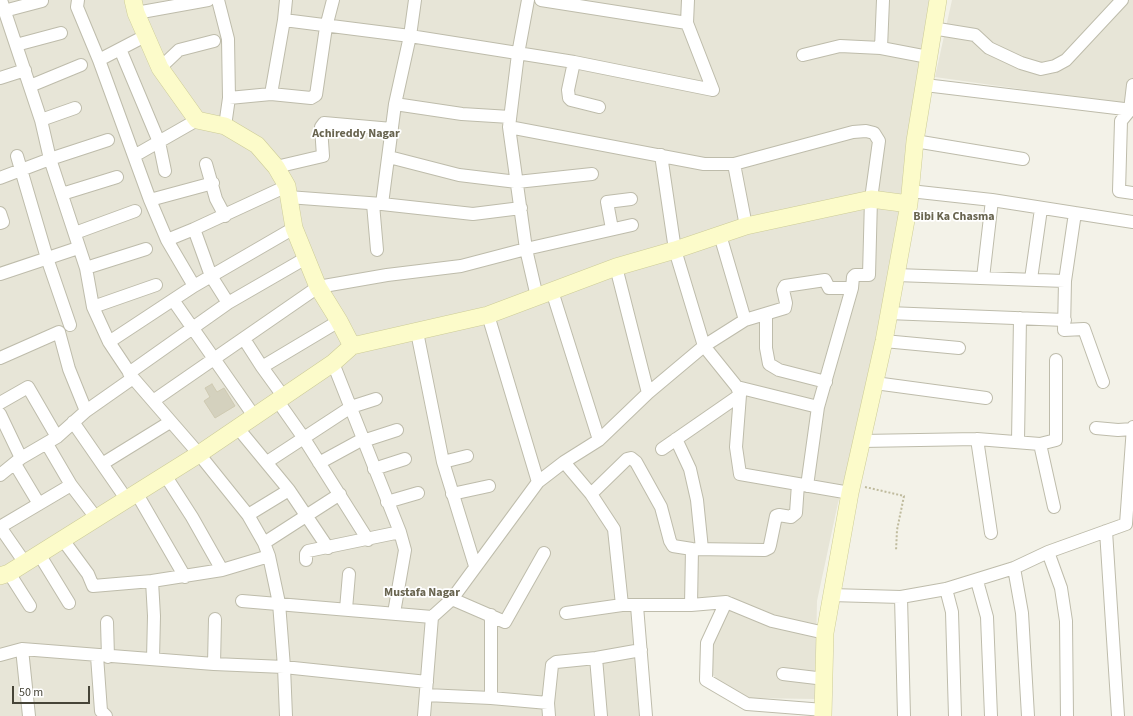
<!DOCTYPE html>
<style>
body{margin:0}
#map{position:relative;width:1133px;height:716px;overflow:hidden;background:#f3f2e8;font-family:"Source Sans 3",sans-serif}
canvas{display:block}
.scale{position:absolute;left:12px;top:686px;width:78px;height:18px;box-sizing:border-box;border:2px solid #464437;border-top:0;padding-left:5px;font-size:12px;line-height:14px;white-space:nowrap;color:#464437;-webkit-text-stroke:3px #fff;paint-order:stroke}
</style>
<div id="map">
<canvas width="1133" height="716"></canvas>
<div class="scale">50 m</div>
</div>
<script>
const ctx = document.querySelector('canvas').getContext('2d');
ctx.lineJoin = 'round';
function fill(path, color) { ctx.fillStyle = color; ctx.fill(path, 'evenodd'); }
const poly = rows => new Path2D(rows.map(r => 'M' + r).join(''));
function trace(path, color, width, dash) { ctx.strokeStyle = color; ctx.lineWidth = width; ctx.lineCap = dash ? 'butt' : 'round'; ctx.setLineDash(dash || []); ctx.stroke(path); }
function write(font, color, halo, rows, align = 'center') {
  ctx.font = font + ' "Source Sans 3",sans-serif'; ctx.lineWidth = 3.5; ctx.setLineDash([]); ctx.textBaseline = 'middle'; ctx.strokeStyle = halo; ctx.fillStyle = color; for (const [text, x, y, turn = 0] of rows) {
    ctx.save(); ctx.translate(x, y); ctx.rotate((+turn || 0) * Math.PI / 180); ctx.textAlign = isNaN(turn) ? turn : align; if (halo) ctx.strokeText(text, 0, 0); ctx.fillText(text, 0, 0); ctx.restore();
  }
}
fill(poly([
 [0,0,932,0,878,351,838,503,817,601,815,699,750,698,722,684,712,674,712,641,732,596,632,600,631,614,639,716,0,716],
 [952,0,1133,0,1133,105,935,77]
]), '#e7e5d7');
const building = poly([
 [212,384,217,392,224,388,235,406,215,418,204,401,210,397,205,388,212,384]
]);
fill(building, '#d4d1be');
trace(building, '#cfcab2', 1);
const street = poly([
 [1,0,41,120,50,159,86,268,93,307,109,342,133,378,199,454,248,515,264,543,269,556,279,603,284,667,286,716],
 [78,0,77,7,99,60,150,200,167,240,194,286],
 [218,0,228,39,229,98,271,94,311,98,316,95,326,27,333,0],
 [528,0,518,54,509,127,526,249,537,297],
 [541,0,687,23],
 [688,0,687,23,713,90],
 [4,11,42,1],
 [136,13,208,0],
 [284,20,410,36,574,62,713,90],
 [932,28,975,35,989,48,1021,63,1041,69,1055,66,1066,60,1122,0],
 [16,45,61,33],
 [881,48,883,0],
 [120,49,159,142,165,171],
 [803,55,840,46,881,48,928,57],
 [99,60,145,36],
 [574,62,568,90,569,98,571,100,599,107],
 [160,68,179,50,214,41],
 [0,78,25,70],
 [925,85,1133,110],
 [1133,85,1130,110,1121,121,1119,191,1133,193],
 [30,86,81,65],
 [271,94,284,20,286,0],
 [395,104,462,114,510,117],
 [41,120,75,108],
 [225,126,229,98],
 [509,127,704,164,734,164,853,132,866,131,874,133,879,141,871,199,869,275,855,275,853,277,852,288,818,407,807,486],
 [915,141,1023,159],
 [661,155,675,250,704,346,737,387,740,395,736,447,740,474,850,493],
 [17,156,47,258,70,325],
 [134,156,197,120],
 [389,157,459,175,517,182,592,174],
 [206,164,216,199,225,216],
 [734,164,746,226],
 [276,167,323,156,321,127,324,123,392,129],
 [0,178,50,159,108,140],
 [910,191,992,200,1133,222],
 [62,194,117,177],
 [288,197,382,204,473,214,521,208],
 [150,200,213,183],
 [373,204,377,250],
 [382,204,395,104,410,36,415,0],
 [0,213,3,222,0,223],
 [1075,213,1065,281,1064,330,1084,329,1103,382],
 [612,229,607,202,631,199],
 [75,233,135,211],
 [720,235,745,320],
 [167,240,194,229],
 [616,267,648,393],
 [86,268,146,249],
 [0,274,78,248],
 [896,275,1065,281],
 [983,278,992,200],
 [1031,279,1041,209],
 [552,291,599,440],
 [173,300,254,416],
 [228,303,211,276,194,229,287,186],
 [93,307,156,285],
 [888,313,1065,320],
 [766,314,766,348,769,364,779,370,826,382],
 [488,315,538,482],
 [417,332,443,462,475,566],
 [244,339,262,367,283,396],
 [884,341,959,348],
 [109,342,194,286,294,228],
 [0,358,59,332,69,369,86,411],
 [333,363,400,532,405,550,394,613],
 [262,367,339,321],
 [129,373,228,303,306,258],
 [875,383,986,398],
 [737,387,818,407],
 [277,400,303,437,368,540],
 [153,401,318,287,387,275,461,266,526,249,632,225],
 [0,403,28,387,57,437],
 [0,414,21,458],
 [73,422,127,500],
 [237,427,289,490,248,515],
 [1096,428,1118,430,1133,429],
 [676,439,690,469,697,500,702,549],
 [977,439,991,533],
 [363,441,397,430],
 [862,441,977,439,1040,444,1056,440,1056,360],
 [1018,441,1020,318],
 [47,444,71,485,97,519],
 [1040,444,1054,507],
 [662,449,740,395],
 [267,462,351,407,376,399],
 [443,462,467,456],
 [564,462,591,494,614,529,622,605],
 [319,463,363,439],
 [15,464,39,504],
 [102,464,170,422],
 [374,469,405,459],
 [0,475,21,458,57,437,86,411,133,378],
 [165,475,192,517,222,570],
 [289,490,328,548],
 [137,494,185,577],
 [452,494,489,486],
 [591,494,627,459,631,458,636,462,661,507,670,541,673,546,692,549,765,550,769,548,770,545,776,516,779,515,791,517,796,513,798,484],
 [387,502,418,493],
 [0,527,71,485],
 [0,527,25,563],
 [1106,531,1118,716],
 [63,540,88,574,93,586,152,581],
 [264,543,340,494],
 [1048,552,1061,588,1066,621,1067,716],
 [39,554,69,603],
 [306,560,306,554,308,551,400,532],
 [1014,568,1022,613,1028,716],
 [9,573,30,606],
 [977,581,987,617,991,716],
 [946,589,952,612,955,716],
 [831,595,901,597,946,589,1014,568,1048,552,1126,524,1133,427],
 [901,597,904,716],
 [452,599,505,622,544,553],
 [242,601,432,617],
 [691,605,692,549],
 [637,606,646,716],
 [346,609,349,574],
 [566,613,622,605,691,605,726,602],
 [491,615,491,698],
 [107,622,108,657],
 [22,649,29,716],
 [0,655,22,649,214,664,284,667,427,682],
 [97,656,101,711,106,716],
 [596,658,601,716],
 [153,659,154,616,152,581,222,570,269,556],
 [214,664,215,619],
 [783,674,825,679],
 [426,695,491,698,548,703],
 [824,710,747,704,706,680,707,643,726,602,772,621,825,633],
 [424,716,432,617,452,599,538,482,564,462,599,440,648,393,704,346,745,320,785,308,786,303,783,290,785,286,825,280,829,288,852,288],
 [549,716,548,703,552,665,556,662,596,658,641,650]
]);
const secondary = poly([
 [133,0,136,13,160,68,197,120,225,126,257,145,276,167,287,186,294,228,318,287,339,321,352,346],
 [0,576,9,573,199,454,333,363,352,346,488,315,616,267,675,250,746,226,871,199,909,204],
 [823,716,825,633,850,493,884,341,909,204,915,141,938,0]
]);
trace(street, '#bebcab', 14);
trace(secondary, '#cdcc98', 18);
trace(poly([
 [865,487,904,496,897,530,896,551]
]), '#bfbb9d', 2, [2, 2]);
trace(street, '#fff', 12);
trace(secondary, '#fcfbca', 17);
write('bold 12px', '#68644f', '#fff', [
 ["Achireddy Nagar",356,134],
 ["Bibi Ka Chasma",954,217],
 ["Mustafa Nagar",422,593]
]);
</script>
